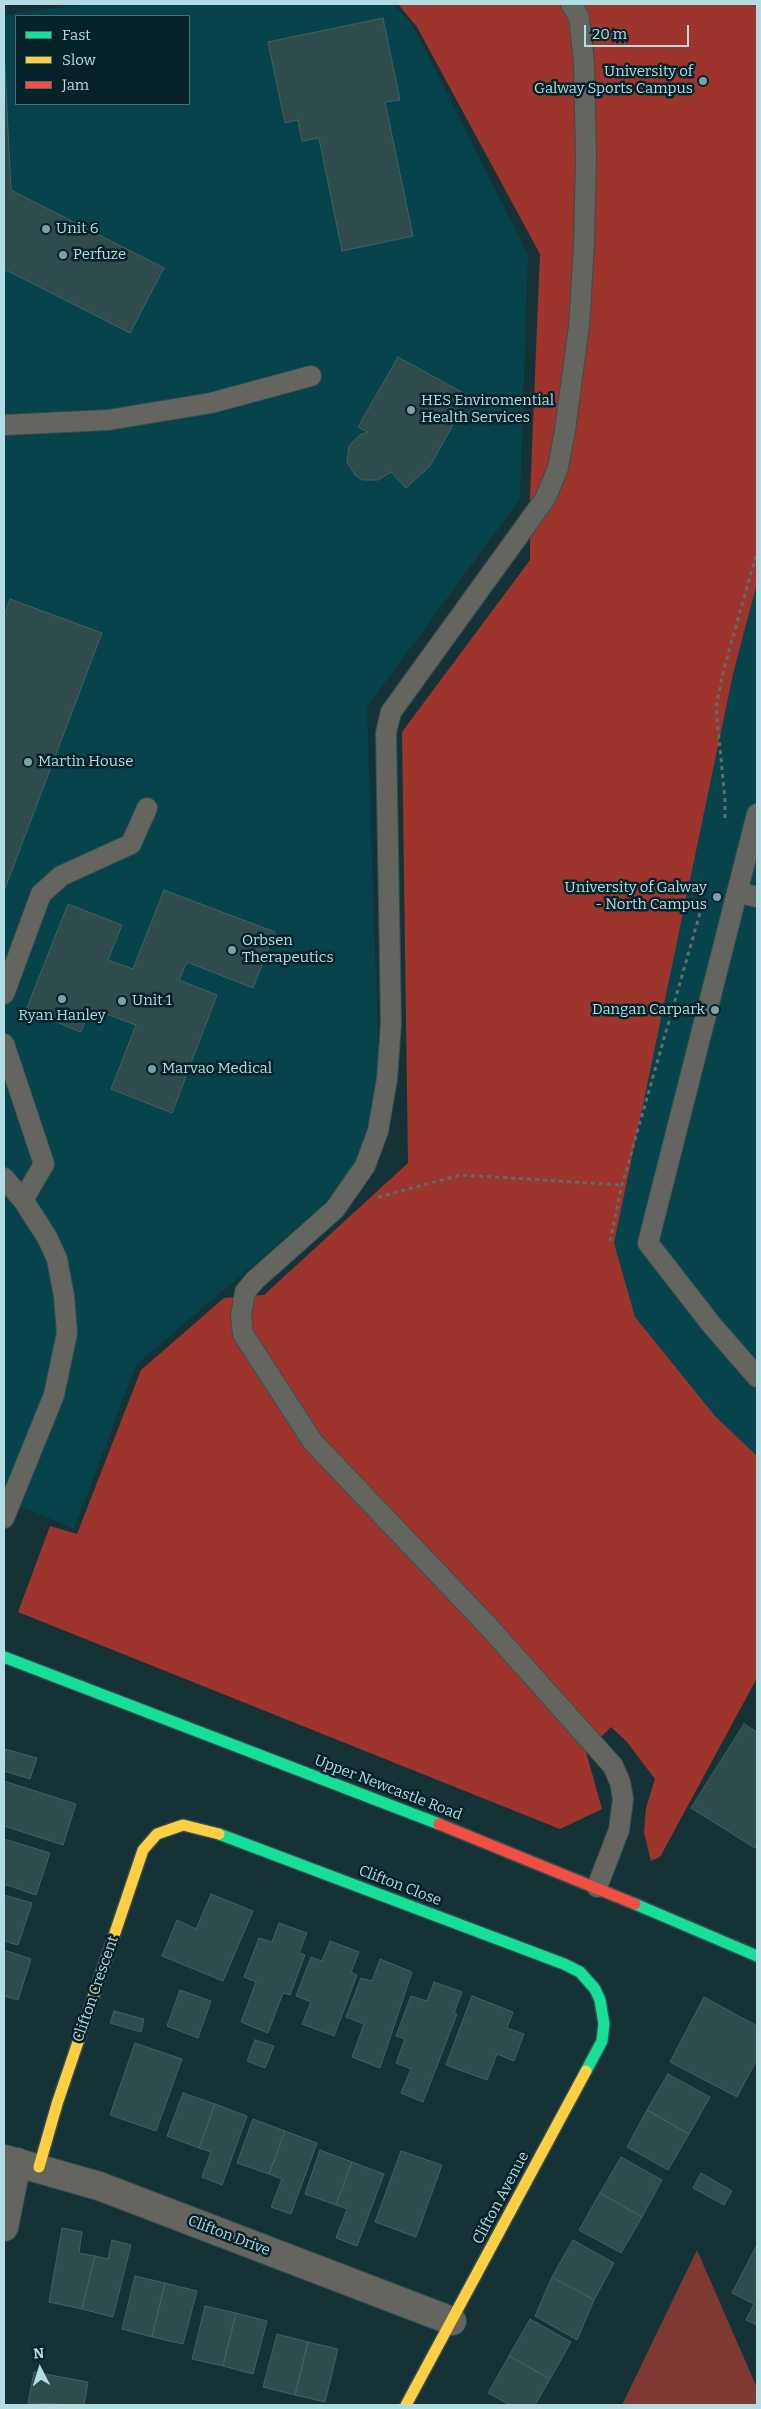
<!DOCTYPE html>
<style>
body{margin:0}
#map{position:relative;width:761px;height:2409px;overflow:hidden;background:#153337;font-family:Bitter,serif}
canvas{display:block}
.frame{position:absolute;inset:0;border:5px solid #b3dde4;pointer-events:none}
.legend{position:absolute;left:15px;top:15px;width:175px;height:90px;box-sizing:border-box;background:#042227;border:1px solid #4a6d73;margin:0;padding:6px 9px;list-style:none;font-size:15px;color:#b3dde4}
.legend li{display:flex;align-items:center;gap:10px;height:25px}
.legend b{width:25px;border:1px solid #4a6d73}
.north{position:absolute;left:15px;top:2344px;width:50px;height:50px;-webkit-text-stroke:4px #042227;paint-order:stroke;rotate:355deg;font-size:14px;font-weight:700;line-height:20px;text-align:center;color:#b3dde4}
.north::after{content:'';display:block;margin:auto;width:18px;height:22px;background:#b3dde4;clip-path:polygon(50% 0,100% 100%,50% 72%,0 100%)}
.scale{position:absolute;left:584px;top:25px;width:105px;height:22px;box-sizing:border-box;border:2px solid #b3dde4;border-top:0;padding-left:6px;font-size:15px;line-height:18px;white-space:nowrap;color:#b3dde4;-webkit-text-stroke:4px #042227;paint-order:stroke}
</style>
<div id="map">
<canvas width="761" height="2409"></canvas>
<div class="frame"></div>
<ul class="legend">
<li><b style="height:6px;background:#16e098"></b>Fast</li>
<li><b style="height:6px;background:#ffcf43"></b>Slow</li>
<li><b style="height:6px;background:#f24e42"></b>Jam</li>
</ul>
<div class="north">N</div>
<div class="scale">20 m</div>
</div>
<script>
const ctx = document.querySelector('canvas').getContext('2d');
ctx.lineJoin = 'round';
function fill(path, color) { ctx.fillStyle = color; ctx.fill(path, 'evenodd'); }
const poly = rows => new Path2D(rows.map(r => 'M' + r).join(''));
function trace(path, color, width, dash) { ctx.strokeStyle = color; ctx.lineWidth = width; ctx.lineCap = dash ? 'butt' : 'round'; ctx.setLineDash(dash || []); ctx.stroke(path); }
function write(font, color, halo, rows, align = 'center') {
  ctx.font = font + ' Bitter,serif'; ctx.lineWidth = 5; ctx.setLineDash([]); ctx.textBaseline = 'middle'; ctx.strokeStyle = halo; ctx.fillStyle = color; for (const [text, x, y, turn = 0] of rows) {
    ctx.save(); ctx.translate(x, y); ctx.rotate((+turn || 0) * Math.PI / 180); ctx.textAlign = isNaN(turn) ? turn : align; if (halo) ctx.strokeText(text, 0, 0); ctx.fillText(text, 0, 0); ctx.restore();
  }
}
fill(poly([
 [86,4,393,4,412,24,528,254,520,499,367,707,379,1076,371,1131,354,1171,318,1209,136,1365,74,1529,4,1499,4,15],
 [16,16,189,16,189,104,16,104],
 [757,538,757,1475,645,1361,597,1256]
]), '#06434b');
fill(poly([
 [697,2250,757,2388,757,2405,622,2405]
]), '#803932');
fill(poly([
 [398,4,757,4,757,583,733,674,614,1243,635,1317,715,1416,757,1456,757,1678,660,1857,651,1861,644,1833,646,1808,655,1779,627,1742,611,1727,586,1752,602,1809,560,1829,18,1612,50,1526,77,1534,141,1370,224,1298,264,1295,408,1163,402,732,530,560,530,497,540,254,417,27]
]), '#9d352d');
const building = poly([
 [383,18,400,100,385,102,413,236,342,251,319,138,302,141,298,120,285,123,268,42,383,18],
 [4,48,11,190,164,268,130,333,6,270,4,273,4,48],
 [398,357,469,396,430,466,406,488,391,472,378,480,362,480,355,475,347,462,349,446,360,435,368,432,358,427,398,357],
 [10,599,102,633,4,891,4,616,10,599],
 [164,890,275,932,253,988,187,962,179,980,217,995,172,1113,111,1089,136,1025,90,1008,81,1032,26,1010,68,904,122,925,108,960,133,969,164,890],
 [744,1724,757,1732,757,1844,755,1848,691,1808,744,1724],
 [5,1749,37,1758,30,1779,4,1771,5,1749],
 [4,1781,76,1804,63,1845,4,1826,4,1781],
 [4,1839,50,1853,36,1895,4,1884,4,1839],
 [211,1894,253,1911,223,1981,162,1956,177,1920,196,1929,211,1894],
 [4,1895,32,1903,18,1945,4,1941,4,1895],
 [279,1923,307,1933,299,1953,305,1955,290,1995,283,1993,268,2033,241,2022,256,1982,244,1977,259,1938,272,1942,279,1923],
 [330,1941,359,1952,351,1972,357,1975,334,2036,302,2024,311,2002,296,1996,311,1957,322,1961,330,1941],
 [4,1950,31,1959,18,2000,4,1996,4,1950],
 [380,1959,412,1972,380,2068,352,2057,364,2024,346,2017,361,1978,372,1981,380,1959],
 [434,1982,462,1992,454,2013,457,2014,423,2102,401,2093,411,2069,396,2063,405,2039,396,2036,411,1996,427,2001,434,1982],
 [180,1990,211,2001,198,2038,167,2026,180,1990],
 [472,1996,513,2012,507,2028,524,2034,514,2061,497,2054,487,2080,446,2065,472,1996],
 [704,1997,757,2026,757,2059,737,2097,670,2062,704,1997],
 [114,2011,144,2019,141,2032,110,2023,114,2011],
 [255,2040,274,2046,265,2068,247,2061,255,2040],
 [135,2043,182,2059,156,2131,110,2115,135,2043],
 [668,2074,710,2097,689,2134,647,2110,668,2074],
 [183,2093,215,2104,199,2148,167,2136,183,2093],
 [215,2104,247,2116,222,2185,202,2177,211,2152,199,2148,215,2104],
 [647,2110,689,2134,668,2170,627,2147,647,2110],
 [253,2119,285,2131,269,2174,237,2163,253,2119],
 [285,2131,317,2143,291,2214,271,2207,282,2179,269,2174,285,2131],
 [320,2150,352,2162,336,2205,305,2194,320,2150],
 [401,2151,442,2165,416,2237,375,2222,401,2151],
 [621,2157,662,2180,642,2217,600,2193,621,2157],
 [352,2162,384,2174,357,2246,336,2238,347,2209,336,2205,352,2162],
 [701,2173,732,2191,724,2205,693,2188,701,2173],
 [600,2193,642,2217,621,2253,579,2230,600,2193],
 [62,2228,82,2232,79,2253,95,2256,82,2309,49,2302,62,2228],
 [112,2240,131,2245,113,2317,82,2309,95,2256,108,2259,112,2240],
 [573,2240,614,2263,594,2300,552,2277,573,2240],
 [757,2245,757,2325,746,2320,754,2304,732,2293,757,2245],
 [135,2276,165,2283,152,2337,122,2329,135,2276],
 [552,2277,594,2300,577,2340,535,2316,552,2277],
 [165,2283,197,2291,183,2344,152,2337,165,2283],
 [205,2306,236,2313,223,2366,192,2359,205,2306],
 [236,2313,267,2321,253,2374,223,2366,236,2313],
 [530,2319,571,2342,550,2379,509,2356,530,2319],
 [277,2334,308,2342,295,2395,263,2387,277,2334],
 [308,2342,338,2349,325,2402,295,2395,308,2342],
 [509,2356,550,2379,535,2405,510,2405,488,2393,509,2356],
 [34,2372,88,2382,84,2405,28,2403,34,2372]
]);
fill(building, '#304b4c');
trace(building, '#426162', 1);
const lane = poly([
 [571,4,579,17,584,63,586,157,584,245,579,326,565,430,558,468,545,499,391,712,386,733,391,1023,387,1079,378,1131,365,1166,335,1209,255,1280,245,1292,241,1316,243,1334,313,1442,489,1627,613,1766,620,1782,623,1799,619,1830,597,1887],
 [4,425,108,420,211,403,311,376],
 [757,814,648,1243,711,1324,757,1377],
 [737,892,757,897],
 [4,994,41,894,61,876,131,844,147,808],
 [4,1044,44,1164,23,1200],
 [4,1178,23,1200,47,1237,57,1259,64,1296,67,1333,54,1395,4,1518]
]);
const street = poly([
 [4,2159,99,2186,452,2321],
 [4,2227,17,2162]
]);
const fast = poly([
 [4,1657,439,1824],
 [219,1834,564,1964,580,1972,595,1989,600,2000,604,2024,602,2041,586,2071],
 [635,1904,757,1956]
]);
const slow = poly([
 [39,2167,57,2104,143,1850,157,1834,183,1825,219,1834],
 [406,2405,586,2071]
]);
const jam = poly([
 [439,1824,635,1904]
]);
trace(lane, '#344f54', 22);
trace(street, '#344f54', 30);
trace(fast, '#344f54', 14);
trace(slow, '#344f54', 14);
trace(jam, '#344f54', 14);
trace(poly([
 [725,818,725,800,716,708,723,672,757,552],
 [378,1197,461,1175,622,1185],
 [610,1241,622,1185,704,899]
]), '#636c68', 3, [4, 4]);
trace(lane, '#64655e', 20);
trace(street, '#64655e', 28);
trace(fast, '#16e098', 11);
trace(slow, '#ffcf43', 11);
trace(jam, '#f24e42', 11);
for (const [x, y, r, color] of [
 [703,81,5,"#7ca2a7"],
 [46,229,5,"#7ca2a7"],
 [63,255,5,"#7ca2a7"],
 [411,410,5,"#7ca2a7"],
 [28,762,5,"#7ca2a7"],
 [717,897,5,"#7ca2a7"],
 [232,950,5,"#7ca2a7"],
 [62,999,5,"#7ca2a7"],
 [122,1001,5,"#7ca2a7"],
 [715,1010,5,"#7ca2a7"],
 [152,1069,5,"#7ca2a7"]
]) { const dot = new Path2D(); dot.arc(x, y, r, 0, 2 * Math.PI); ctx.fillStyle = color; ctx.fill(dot); trace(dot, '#042227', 2); }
write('15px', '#b3dde4', '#042227', [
 ["University of",693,72,"right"],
 ["Galway Sports Campus",693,89,"right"],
 ["Unit 6",56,229],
 ["Perfuze",73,255],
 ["HES Enviromential",421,401],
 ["Health Services",421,418],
 ["Martin House",38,762],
 ["University of Galway",707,888,"right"],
 ["- North Campus",707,905,"right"],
 ["Orbsen",242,941],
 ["Therapeutics",242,958],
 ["Unit 1",132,1001],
 ["Dangan Carpark",705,1010,"right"],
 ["Ryan Hanley",62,1016,"center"],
 ["Marvao Medical",162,1069]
], 'left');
write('15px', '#b3dde4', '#042227', [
 ["Upper Newcastle Road",388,1788,21],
 ["Clifton Close",400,1886,21],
 ["Clifton Crescent",96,1989,-71],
 ["Clifton Avenue",501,2198,-62],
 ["Clifton Drive",229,2236,21]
]);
</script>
